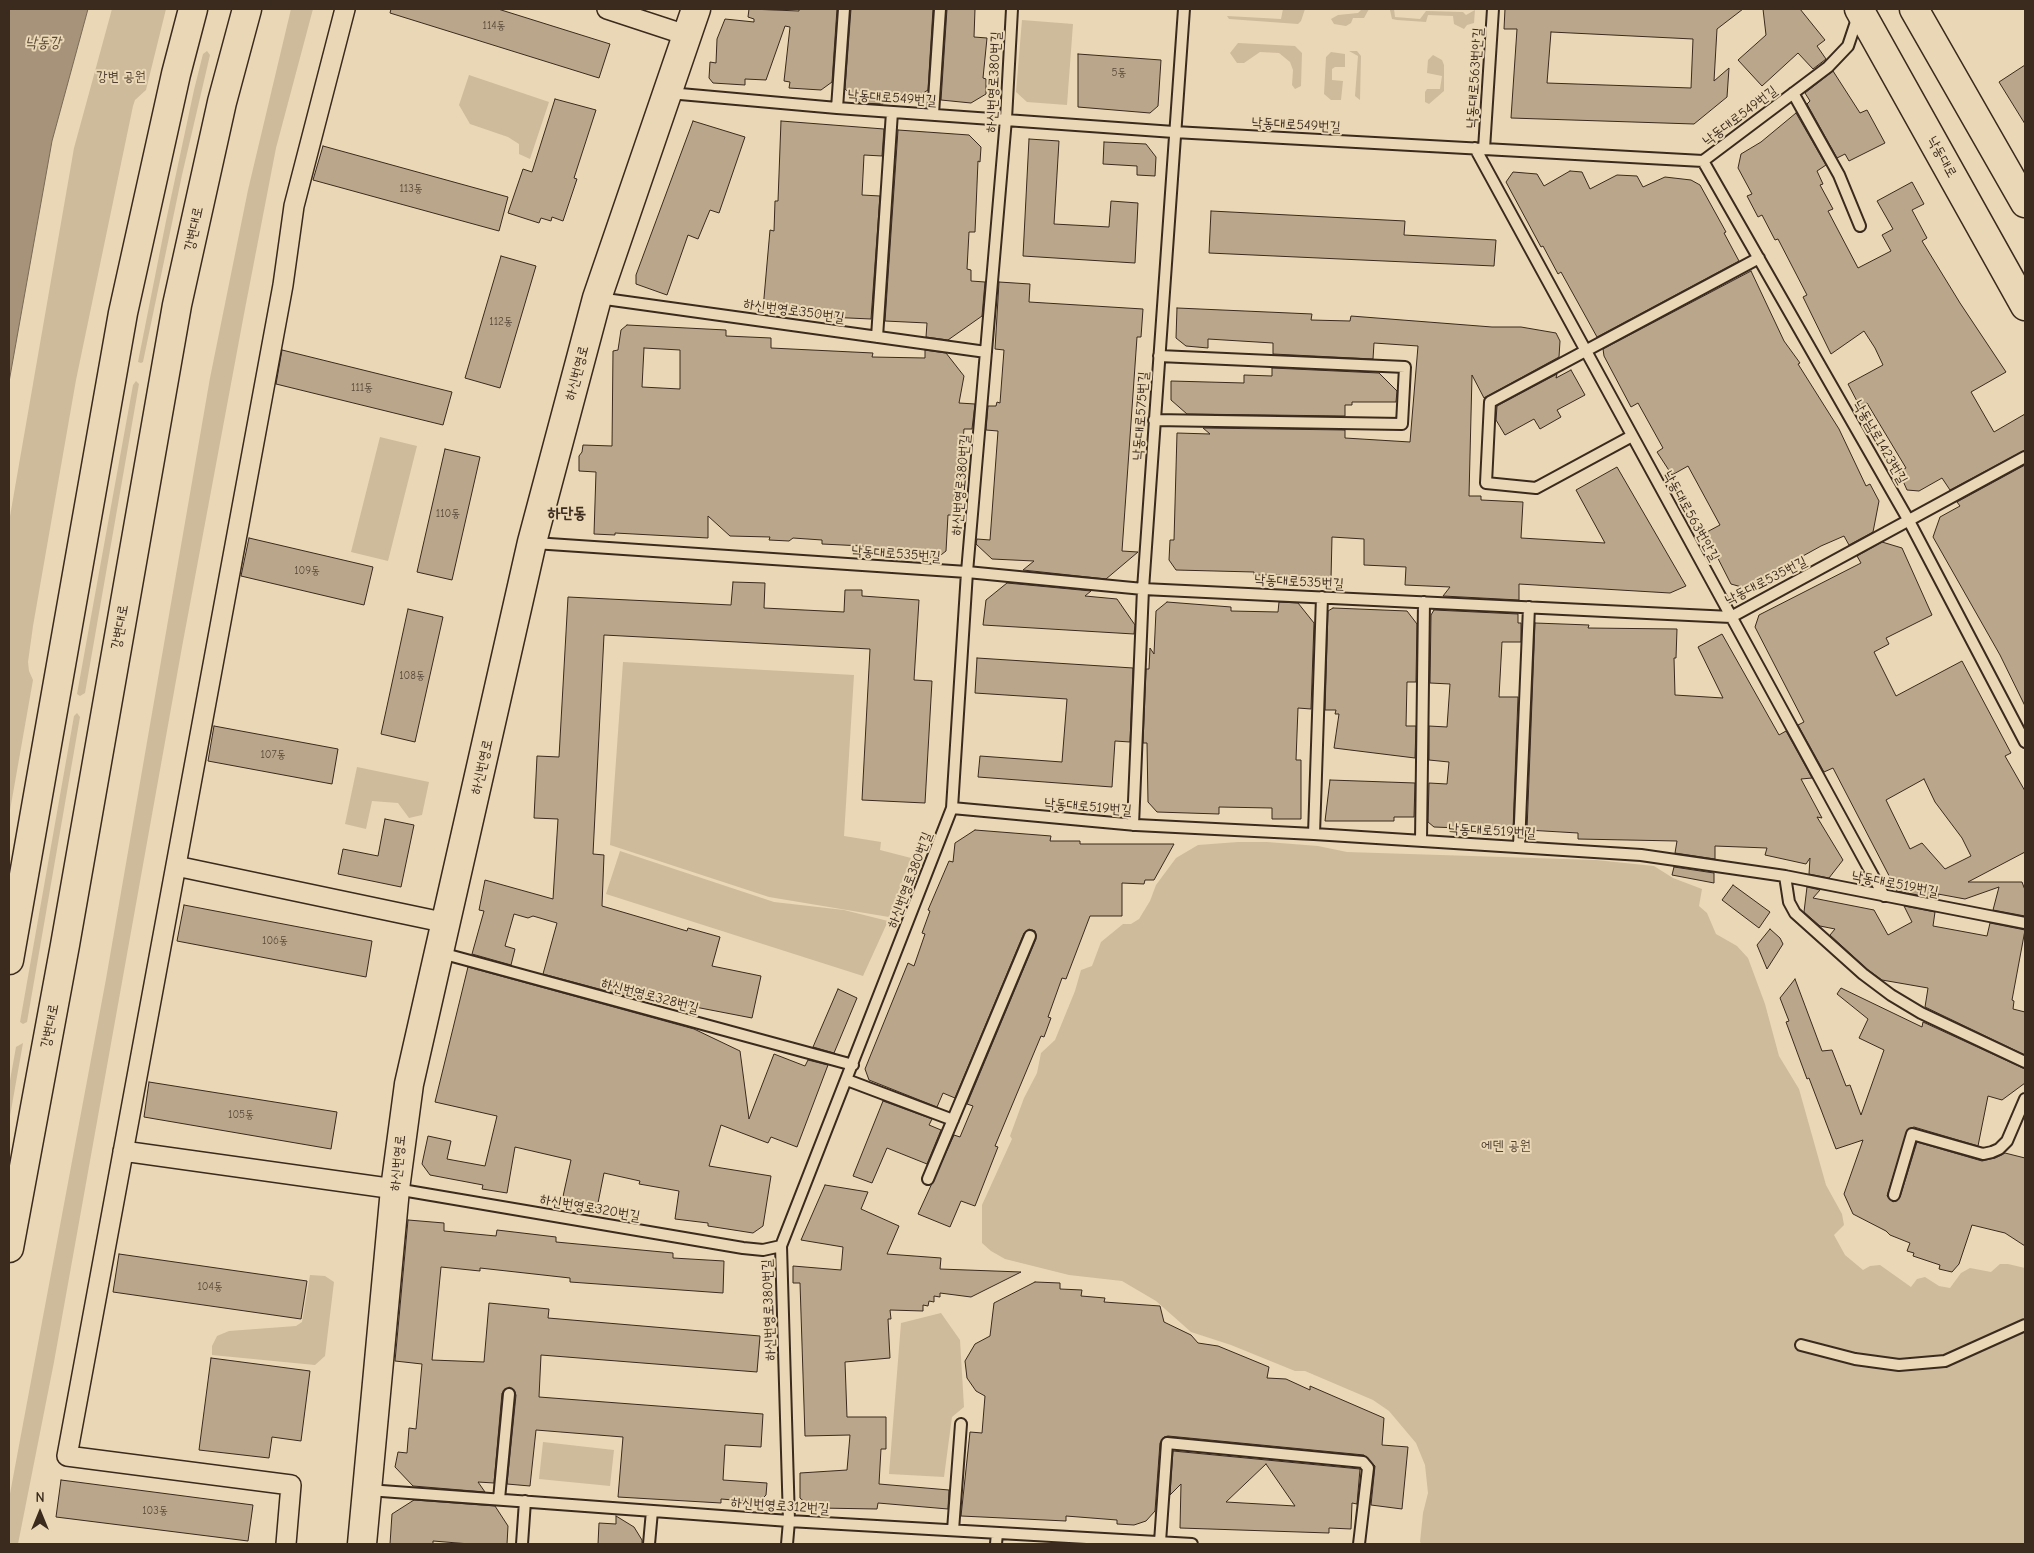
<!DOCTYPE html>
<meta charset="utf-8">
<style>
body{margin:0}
#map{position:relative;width:2034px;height:1553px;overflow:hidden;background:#ead7b5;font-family:"Comic Neue",sans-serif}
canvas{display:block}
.frame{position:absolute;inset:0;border:10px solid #3b2a1e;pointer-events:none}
.north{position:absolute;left:15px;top:1488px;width:50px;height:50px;-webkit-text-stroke:4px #ead7b5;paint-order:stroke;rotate:0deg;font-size:14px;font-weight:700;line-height:20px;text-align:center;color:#3b2a1e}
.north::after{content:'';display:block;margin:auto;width:18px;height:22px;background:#3b2a1e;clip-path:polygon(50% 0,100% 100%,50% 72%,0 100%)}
</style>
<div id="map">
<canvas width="2034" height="1553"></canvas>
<div class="frame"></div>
<div class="north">N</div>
</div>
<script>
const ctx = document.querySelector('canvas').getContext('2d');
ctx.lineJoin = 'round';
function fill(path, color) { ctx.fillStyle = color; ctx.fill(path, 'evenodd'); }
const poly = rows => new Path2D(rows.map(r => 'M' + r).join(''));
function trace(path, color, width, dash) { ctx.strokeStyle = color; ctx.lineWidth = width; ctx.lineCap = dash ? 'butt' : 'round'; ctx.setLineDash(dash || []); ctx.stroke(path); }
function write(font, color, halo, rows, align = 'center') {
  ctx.font = font + ' "Comic Neue","Poor Story",sans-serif'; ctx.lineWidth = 4; ctx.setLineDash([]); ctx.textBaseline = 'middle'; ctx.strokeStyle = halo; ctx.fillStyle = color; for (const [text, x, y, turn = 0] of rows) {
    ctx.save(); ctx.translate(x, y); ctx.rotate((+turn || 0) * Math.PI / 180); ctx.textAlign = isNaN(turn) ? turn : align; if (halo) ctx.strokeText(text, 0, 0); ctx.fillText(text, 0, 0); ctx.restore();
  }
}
fill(poly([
 [112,9,166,9,146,90,135,100,133,106,76,380,33,626,28,662,29,671,33,680,9,816,9,522,74,148],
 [291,9,313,9,276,148,244,314,182,647,54,1362,18,1544,9,1544,9,1499,106,979,210,378,248,190],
 [1283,9,1305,9,1301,21,1298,24,1229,19,1227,16,1281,19],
 [1362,9,1394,9,1395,17,1420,19,1426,11,1463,12,1466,15,1475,10,1474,23,1467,25,1464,29,1454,24,1453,16,1428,15,1426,22,1397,20,1392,19,1390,10,1369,9,1364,18,1353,18,1351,23,1346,26,1334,24,1331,19,1338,15,1358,13],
 [1022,20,1073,24,1067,105,1027,102,1016,92],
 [1238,43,1295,46,1302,53,1301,86,1295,89,1292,85,1293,70,1290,62,1279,53,1260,52,1244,63,1237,63,1230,53],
 [207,51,210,55,182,175,143,362,141,363,138,362,166,221,194,90,203,54],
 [1349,51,1357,51,1361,56,1360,100,1355,96,1358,56],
 [1331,52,1345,54,1345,67,1335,67,1332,69,1332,80,1343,81,1341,100,1331,100,1324,94,1326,57],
 [1433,55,1442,60,1444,65,1444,91,1429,104,1425,102,1425,92,1427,89,1440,89,1442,76,1427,73,1428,60],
 [469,75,549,102,530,159,519,154,519,144,508,137,470,124,459,105],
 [136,381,139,384,85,693,80,696,77,694,133,385],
 [380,437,417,446,388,561,351,552],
 [623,662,854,675,844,836,881,842,880,850,911,858,889,917,769,897,610,845],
 [77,713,80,717,27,1022,23,1024,20,1022,74,716],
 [357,767,429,782,422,815,409,818,398,803,372,801,366,829,345,824],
 [1238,842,1267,842,1318,846,1347,852,1596,860,1654,866,1673,878,1702,889,1699,906,1707,913,1716,934,1737,946,1748,958,1765,1004,1779,1056,1799,1089,1826,1185,1842,1214,1844,1225,1834,1235,1845,1255,1863,1270,1870,1266,1880,1265,1911,1287,1917,1279,1925,1277,1939,1286,1950,1288,1961,1273,1970,1268,1991,1272,2000,1264,2008,1264,2025,1268,2025,1544,1422,1544,1420,1542,1423,1513,1428,1493,1425,1465,1416,1443,1389,1411,1373,1400,1305,1371,1295,1371,1231,1345,1191,1332,1156,1301,1122,1281,1069,1275,1005,1259,991,1251,982,1243,982,1205,1012,1139,1010,1136,1024,1098,1037,1073,1041,1053,1055,1040,1075,991,1081,970,1092,966,1101,942,1123,924,1131,924,1139,919,1150,901,1156,885,1176,858,1198,845],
 [620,851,774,902,844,910,888,921,863,976,606,894],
 [23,1043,10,1116,9,1124,9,1086,16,1047],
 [310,1275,325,1276,334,1282,325,1356,315,1365,212,1355,212,1346,217,1336,229,1331,296,1326,302,1322],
 [941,1313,960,1340,964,1407,952,1417,944,1477,889,1474,901,1323],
 [543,1442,614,1450,610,1486,539,1479]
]), '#cebb9c');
const water = poly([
 [9,9,88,9,52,141,9,382,9,9]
]);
fill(water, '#a6937a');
trace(water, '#7b6955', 1);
const building = poly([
 [391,9,498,9,610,44,599,78,390,13,391,9],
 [749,9,799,11,799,9,837,9,832,82,821,90,789,88,790,82,784,81,790,27,785,26,766,80,745,79,745,85,713,83,709,78,710,62,716,63,717,39,725,19,754,22,754,19,748,17,749,9],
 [851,9,933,9,928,90,914,99,883,95,883,104,860,103,845,89,851,9],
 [947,9,975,9,974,37,987,38,983,78,986,79,986,94,971,103,941,100,947,9],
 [1505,9,1743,9,1717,29,1714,81,1729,68,1727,97,1694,124,1511,118,1517,29,1504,29,1505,9],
 [1551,32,1693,39,1691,88,1547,83,1551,32],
 [1763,9,1800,9,1825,40,1817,46,1826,59,1813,69,1798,53,1762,86,1738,60,1766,35,1763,9],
 [1078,54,1161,60,1158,106,1150,113,1078,107,1078,54],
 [2025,65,2025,124,1999,82,2025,65],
 [1833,71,1860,113,1867,110,1885,143,1849,161,1845,154,1837,158,1807,104,1810,101,1805,93,1833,71],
 [555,99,596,110,574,178,577,179,563,221,552,217,551,221,541,218,539,223,508,213,523,169,532,172,555,99],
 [1796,113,1826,165,1817,171,1823,184,1820,185,1833,209,1828,211,1858,268,1891,251,1882,235,1893,229,1877,201,1912,182,1924,204,1912,210,1927,238,1922,241,1960,303,2006,372,1971,392,1994,432,2025,414,2025,450,1950,490,1942,478,1919,491,1907,490,1899,472,1906,468,1867,403,1860,407,1848,384,1883,365,1875,348,1864,331,1831,354,1803,297,1807,295,1778,239,1775,240,1762,215,1758,217,1747,196,1752,194,1738,168,1741,154,1761,142,1796,113],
 [693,121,745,137,719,213,710,210,698,239,688,235,667,295,636,284,636,275,693,121],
 [781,121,884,129,882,156,864,155,862,195,880,196,871,319,827,317,827,314,763,309,770,230,774,231,775,201,778,201,781,121],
 [898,130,969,135,981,147,980,162,978,161,975,232,969,232,967,269,971,270,971,281,985,282,982,316,948,340,926,337,927,323,885,321,898,130],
 [1029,139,1059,141,1054,224,1109,227,1111,201,1138,203,1135,263,1023,256,1029,139],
 [1104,142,1146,144,1156,157,1155,176,1137,175,1137,166,1103,164,1104,142],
 [323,146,508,197,499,231,313,180,323,146],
 [1570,171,1582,172,1590,189,1617,175,1637,176,1643,187,1665,177,1691,180,1700,185,1726,232,1724,233,1739,261,1597,337,1561,272,1558,274,1543,246,1541,247,1506,182,1513,172,1537,174,1544,186,1570,171],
 [1211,211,1405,221,1404,235,1496,240,1494,266,1209,253,1211,211],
 [501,256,536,266,500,388,465,378,501,256],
 [1751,271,1784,341,1800,363,1798,364,1839,429,1866,486,1870,484,1879,501,1873,532,1849,545,1844,536,1821,546,1745,588,1731,584,1705,533,1720,525,1688,466,1672,475,1657,452,1663,448,1638,403,1631,407,1604,356,1603,349,1751,271],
 [999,282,1030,284,1029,302,1143,309,1141,337,1137,337,1122,551,1138,552,1106,579,1023,570,1034,561,992,559,976,544,977,539,990,540,998,431,986,430,988,406,996,406,997,402,1000,403,1004,350,995,349,999,282],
 [1177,308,1312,314,1311,320,1350,321,1351,316,1492,327,1521,327,1556,333,1560,341,1559,357,1484,398,1472,375,1469,496,1481,496,1481,500,1523,502,1521,538,1605,543,1576,490,1617,467,1686,586,1670,593,1519,584,1519,600,1443,596,1450,587,1405,585,1406,567,1364,565,1364,539,1332,537,1331,579,1279,577,1280,575,1254,575,1254,572,1176,570,1169,560,1170,540,1174,540,1177,433,1210,434,1203,428,1345,430,1345,438,1410,442,1418,346,1374,343,1373,359,1273,354,1273,343,1208,339,1208,348,1186,346,1176,338,1177,308],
 [627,325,726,330,726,336,771,338,771,348,873,353,872,357,925,358,925,350,946,353,964,376,959,403,975,404,972,429,964,429,959,487,955,487,953,515,948,515,946,551,937,558,863,550,863,546,822,544,822,540,793,538,789,541,769,540,770,537,730,536,708,516,708,538,615,533,615,535,594,534,596,472,579,471,579,456,582,452,583,445,612,446,613,351,618,350,621,330,627,325],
 [644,348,680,350,680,389,642,387,644,348],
 [282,350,452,392,443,425,276,384,282,350],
 [1272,368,1379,373,1397,391,1396,402,1352,402,1352,405,1345,405,1345,416,1187,414,1171,400,1171,381,1244,383,1244,375,1272,376,1272,368],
 [1571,370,1585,395,1557,410,1561,417,1540,429,1534,419,1505,435,1496,420,1497,406,1557,374,1556,378,1571,370],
 [445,449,480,457,452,580,417,572,445,449],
 [2025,465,2025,706,2000,655,1933,537,1940,517,1960,506,1957,502,2025,465],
 [249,538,373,567,364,605,241,576,249,538],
 [1882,542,1902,548,1932,615,1886,638,1889,644,1874,652,1896,696,1962,661,2011,753,2005,756,2025,791,2025,852,1968,882,2022,882,2025,890,2025,916,1993,910,1999,887,1965,899,1938,894,1938,899,1897,891,1833,768,1824,772,1798,725,1804,722,1755,627,1759,615,1861,563,1857,556,1882,542],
 [1924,779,1935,802,1962,838,1971,856,1945,869,1922,843,1910,849,1886,800,1924,779],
 [733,582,765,583,764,608,844,612,845,590,862,590,862,596,919,600,914,680,932,681,925,803,862,800,870,649,604,635,593,854,604,855,602,906,687,931,688,928,720,937,712,966,761,976,752,1018,628,994,629,997,543,974,557,923,533,916,528,918,514,914,505,946,515,949,511,965,472,954,484,911,479,910,485,880,553,899,558,819,534,818,537,756,559,757,568,597,731,605,733,582],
 [1007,583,1091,591,1085,596,1117,599,1135,625,1134,634,983,625,986,600,1007,583],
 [1167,602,1231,607,1231,611,1278,612,1279,602,1298,603,1314,623,1311,709,1298,708,1296,760,1301,760,1301,819,1272,819,1272,808,1219,807,1219,814,1157,812,1148,802,1147,743,1143,743,1146,669,1149,669,1150,648,1154,654,1156,611,1167,602],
 [1333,608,1407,611,1417,624,1416,682,1407,682,1406,726,1416,726,1415,758,1334,748,1339,714,1335,714,1336,710,1325,710,1328,611,1333,608],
 [408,609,443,617,415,742,381,734,408,609],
 [1434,610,1518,614,1518,623,1521,623,1521,642,1502,642,1499,697,1518,697,1513,830,1434,827,1428,822,1429,783,1447,784,1449,762,1429,760,1429,726,1447,727,1450,684,1430,683,1431,615,1434,610],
 [1535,623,1589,625,1588,628,1677,629,1676,658,1674,658,1675,695,1723,698,1698,647,1722,634,1779,735,1786,731,1812,778,1801,779,1822,818,1817,817,1843,860,1829,878,1809,874,1810,858,1806,864,1765,855,1767,848,1715,846,1715,859,1675,853,1677,841,1578,839,1578,833,1527,830,1535,623],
 [977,658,1133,668,1130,742,1115,741,1112,787,978,777,980,756,1062,762,1067,699,975,693,977,658],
 [214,726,338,749,332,784,208,761,214,726],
 [1330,780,1415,783,1414,817,1394,817,1394,821,1325,821,1330,780],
 [385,819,414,825,401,887,338,874,343,849,378,856,385,819],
 [975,830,1051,836,1050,841,1080,841,1080,844,1174,844,1154,880,1145,880,1144,884,1122,883,1122,916,1090,916,1066,979,1062,978,1048,1017,1051,1018,1044,1037,1041,1036,995,1146,998,1147,975,1206,961,1201,950,1227,918,1214,954,1135,960,1137,973,1106,967,1104,1036,939,1035,931,1029,929,1024,933,955,1098,943,1093,937,1107,869,1080,865,1069,908,963,914,966,925,934,922,933,930,911,928,910,949,861,953,862,955,843,975,830],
 [1674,867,1714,873,1714,883,1672,875,1674,867],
 [1733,885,1770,912,1759,928,1722,900,1733,885],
 [1807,887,1820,890,1813,898,1874,910,1888,935,1912,922,1904,906,1935,912,1933,926,1987,936,1990,923,2025,930,2012,1000,2014,1001,2013,1009,2025,1012,2025,1055,1925,1007,1928,988,1882,980,1867,969,1830,935,1835,929,1820,926,1804,912,1807,887],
 [184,905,372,941,366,977,177,941,184,905],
 [1770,929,1780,938,1783,944,1767,969,1757,945,1770,929],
 [468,967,694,1029,740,1051,749,1119,774,1054,805,1066,808,1060,828,1065,797,1147,771,1137,768,1143,721,1125,709,1166,771,1176,763,1226,753,1233,708,1226,708,1223,675,1219,679,1191,639,1184,640,1181,604,1173,597,1208,562,1201,571,1160,515,1147,507,1193,482,1189,483,1185,430,1175,422,1164,428,1136,451,1141,447,1159,485,1166,497,1116,435,1102,468,967],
 [1795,979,1822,1051,1832,1050,1846,1086,1850,1085,1861,1115,1884,1050,1859,1038,1868,1019,1837,994,1841,988,1922,1027,1923,1022,2025,1069,2025,1083,2002,1100,1988,1096,1978,1146,1914,1127,1908,1129,1887,1196,1893,1202,1900,1197,1917,1142,1982,1161,1995,1158,2005,1153,2025,1158,2025,1246,2005,1233,1972,1225,1959,1264,1952,1272,1939,1269,1940,1265,1913,1256,1914,1253,1907,1251,1910,1243,1890,1235,1886,1231,1853,1214,1844,1194,1863,1140,1836,1149,1809,1078,1807,1079,1786,1022,1789,1021,1780,998,1795,979],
 [838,989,857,998,834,1053,813,1047,838,989],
 [149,1082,337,1112,331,1149,144,1117,149,1082],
 [883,1101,932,1119,929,1125,941,1130,927,1164,887,1148,872,1183,853,1176,883,1101],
 [825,1185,868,1192,861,1209,899,1226,887,1254,941,1258,940,1269,1021,1272,971,1297,940,1293,940,1297,934,1296,934,1302,929,1301,928,1306,923,1305,923,1311,890,1310,891,1319,888,1319,890,1358,845,1362,847,1417,886,1417,886,1449,881,1449,879,1484,949,1490,948,1509,878,1503,877,1509,819,1508,808,1505,800,1498,800,1473,847,1470,850,1435,805,1436,800,1283,793,1283,793,1266,841,1270,843,1247,801,1240,825,1185],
 [408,1220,444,1223,444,1231,496,1236,497,1230,556,1237,556,1242,673,1253,673,1258,724,1261,723,1293,570,1282,570,1278,480,1268,480,1271,441,1267,432,1360,484,1362,489,1303,549,1309,548,1318,760,1336,757,1372,541,1355,539,1397,763,1414,761,1447,725,1445,723,1480,767,1483,766,1495,759,1502,721,1499,721,1503,618,1497,623,1437,536,1430,530,1486,507,1484,516,1395,513,1389,509,1387,502,1393,494,1483,478,1482,485,1492,413,1486,395,1467,398,1452,407,1453,409,1428,416,1429,422,1364,395,1361,408,1220],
 [119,1254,307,1281,301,1319,113,1292,119,1254],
 [1035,1282,1060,1283,1060,1289,1082,1290,1081,1296,1105,1298,1104,1302,1160,1306,1164,1322,1191,1335,1198,1343,1218,1346,1269,1367,1267,1378,1286,1379,1310,1390,1310,1386,1384,1418,1382,1445,1408,1447,1402,1509,1371,1505,1375,1466,1364,1455,1168,1436,1164,1437,1160,1443,1155,1511,1146,1521,1134,1525,1117,1524,1117,1520,1066,1516,1066,1521,961,1516,970,1432,982,1433,985,1396,976,1391,967,1378,965,1361,975,1344,990,1336,994,1303,1035,1282],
 [211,1358,310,1371,301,1441,272,1437,269,1458,199,1450,211,1358],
 [1173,1451,1360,1469,1357,1504,1352,1503,1351,1529,1329,1528,1329,1533,1180,1528,1181,1484,1170,1495,1173,1451],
 [1266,1464,1295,1506,1226,1502,1266,1464],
 [61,1480,253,1505,248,1541,56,1517,61,1480],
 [414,1500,495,1506,508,1526,507,1544,470,1544,433,1541,433,1544,390,1544,392,1514,414,1500],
 [616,1516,634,1527,642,1540,642,1544,598,1544,599,1523,616,1524,616,1516]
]);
fill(building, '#b9a68b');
trace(building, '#3b2a1e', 1);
const lane = poly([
 [669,93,837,108,1174,132,1703,161,1828,67,1848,46,1858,16],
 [1793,93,1839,175,1860,226],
 [837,108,844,9],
 [933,114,940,9],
 [1475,148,1884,896],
 [1484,149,1493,9],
 [1703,161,1909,521,2025,742],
 [598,298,986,352],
 [877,337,892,112],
 [1154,420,1402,424,1405,367,1159,356],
 [1632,436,1536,488,1486,483,1490,402,1759,258],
 [534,543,967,572,1143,589,1731,617,2025,457],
 [952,808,1136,825,1314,834,1641,855,1785,876,2025,923],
 [1133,825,1143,589,1184,9],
 [1314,834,1322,597],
 [1421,840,1424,602],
 [1519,846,1529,607],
 [1785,876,1789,902,1795,913,1863,974,1891,995,1921,1013,2025,1062],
 [441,953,853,1065],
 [847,1080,953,1120],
 [928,1179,1030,936],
 [396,1189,743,1248,763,1250,781,1246],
 [1894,1195,1912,1134,1983,1154,1992,1152,1999,1149,2007,1141,2025,1099],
 [1801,1345,1855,1359,1899,1365,1945,1361,2025,1325],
 [368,1490,789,1521,1192,1544],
 [499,1499,509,1394],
 [953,1530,961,1424],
 [1160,1542,1167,1443,1363,1462,1368,1468,1359,1544],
 [522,1544,525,1501],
 [649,1544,652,1511],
 [787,1544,789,1521,781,1246,952,808,967,572,1006,119,1012,9],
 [996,1544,997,1533]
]);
const street = poly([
 [607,9,686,35],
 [176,866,447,923],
 [123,1151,395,1189],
 [286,1544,291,1485,67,1456,283,285,294,206,345,9]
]);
const secondary = poly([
 [1859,9,2025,306],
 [1914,9,2025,203],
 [9,960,123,313,176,74,193,9],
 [9,1248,65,945,177,305,222,102,247,9],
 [362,1544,395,1189,409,1084,532,542,597,298,696,9]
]);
trace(lane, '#3b2a1e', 14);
trace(street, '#3b2a1e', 22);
trace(secondary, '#3b2a1e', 31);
trace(lane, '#ead7b5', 10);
trace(street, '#ead7b5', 19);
trace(secondary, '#ead7b5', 28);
write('11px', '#5a4939', null, [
 ["114동",494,26],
 ["5동",1119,73],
 ["113동",411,189],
 ["112동",501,322],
 ["111동",362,388],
 ["110동",448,514],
 ["109동",307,571],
 ["108동",412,676],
 ["107동",273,755],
 ["106동",275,941],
 ["105동",241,1115],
 ["104동",210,1287],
 ["103동",155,1511]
]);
write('14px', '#514031', '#ead7b5', [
 ["강변 공원",121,77],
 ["에덴 공원",1506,1146]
]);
write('14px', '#3b2a1e', '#ead7b5', [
 ["낙동대로563번안길",1475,78,-86],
 ["하신번영로380번길",994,82,-87],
 ["낙동대로549번길",892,98,4],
 ["낙동대로549번길",1740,116,-37],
 ["낙동대로549번길",1296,125,3],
 ["낙동대로",1942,157,61],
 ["강변대로",194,229,-78],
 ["하신번영로350번길",794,311,8],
 ["하신번영로",577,373,-75],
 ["낙동대로575번길",1141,416,-86],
 ["낙동남로1423번길",1880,442,60],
 ["하신번영로380번길",961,485,-85],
 ["낙동대로563번안길",1691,516,61],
 ["낙동대로535번길",896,554,4],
 ["낙동대로535번길",1766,581,-27],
 ["낙동대로535번길",1299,582,3],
 ["강변대로",120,627,-80],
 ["하신번영로",482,767,-77],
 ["낙동대로519번길",1088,807,5],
 ["낙동대로519번길",1492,831,3],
 ["하신번영로380번길",910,880,-69],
 ["낙동대로519번길",1895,884,11],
 ["하신번영로328번길",650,996,15],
 ["강변대로",50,1026,-79],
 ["하신번영로",398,1163,-84],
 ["하신번영로320번길",590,1208,10],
 ["하신번영로380번길",769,1310,-92],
 ["하신번영로312번길",780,1506,4]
]);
write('italic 15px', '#564435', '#ead7b5', [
 ["낙동강",43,43]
]);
write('bold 16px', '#3b2a1e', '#ead7b5', [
 ["하단동",567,513]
]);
</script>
